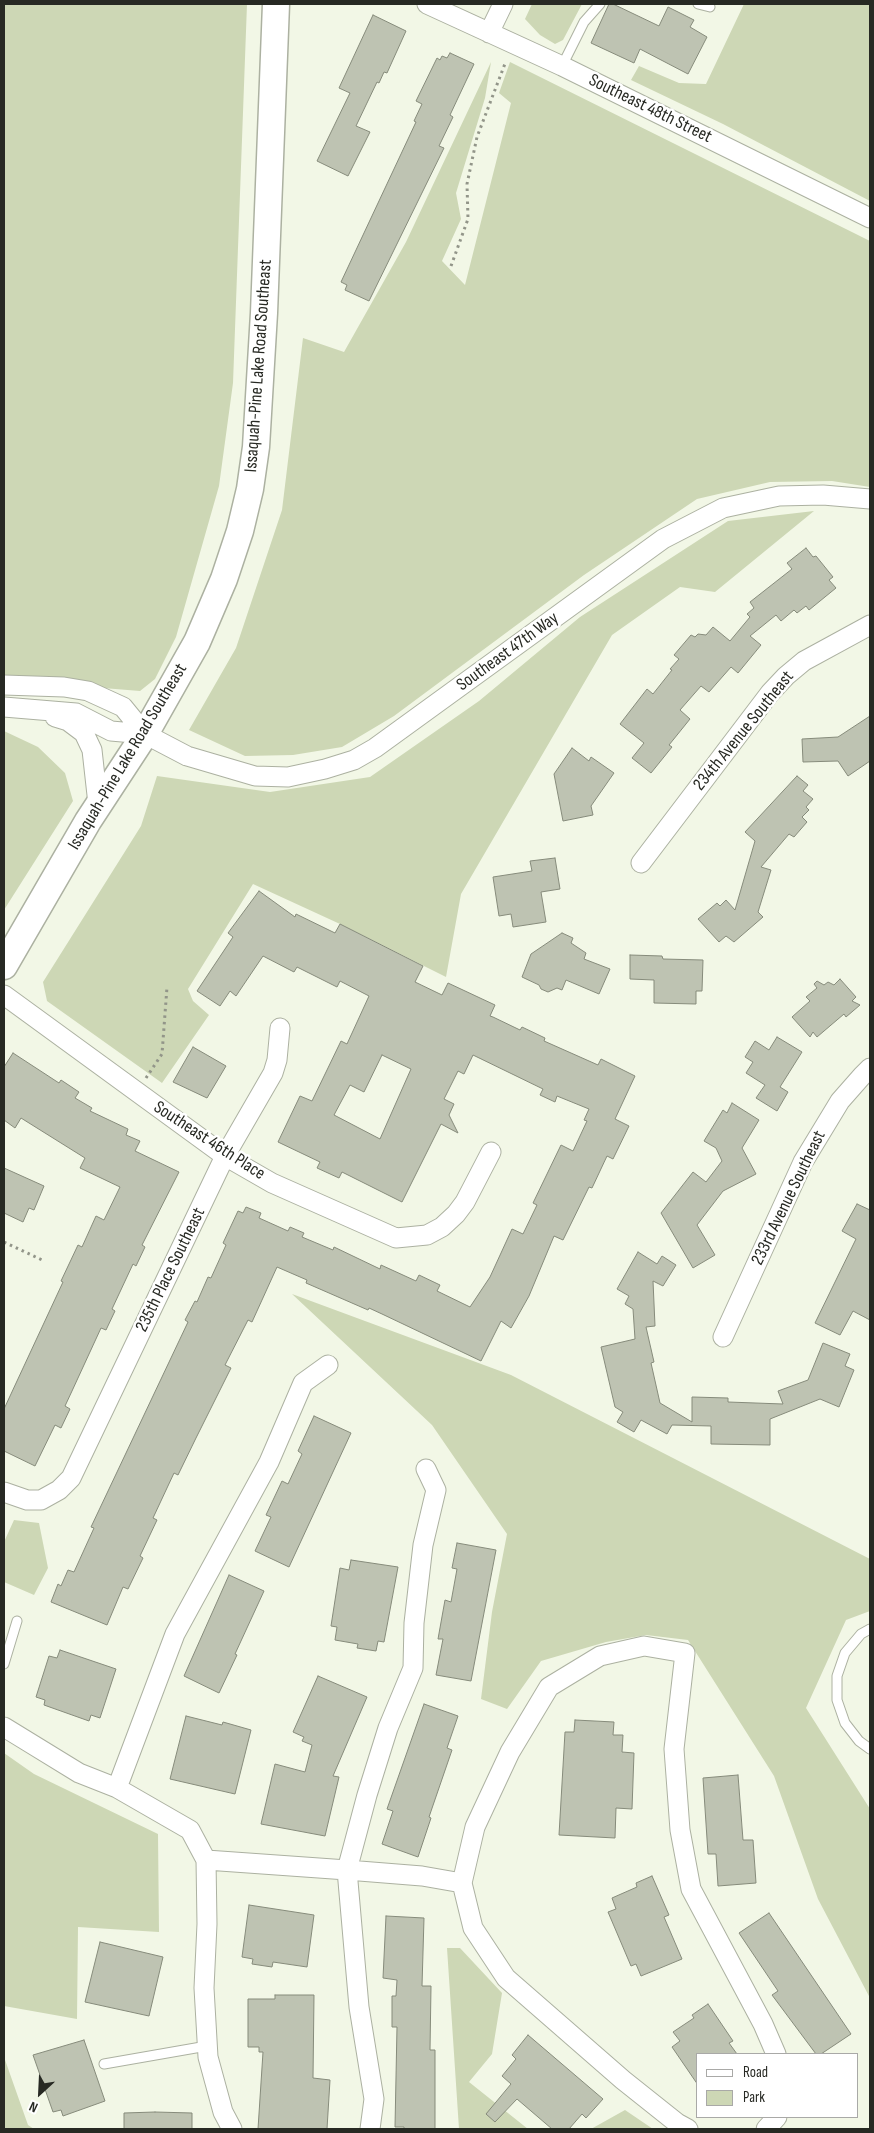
<!DOCTYPE html>
<style>
body{margin:0}
#map{position:relative;width:874px;height:2133px;overflow:hidden;background:#f2f7e6;font-family:"Sofia Sans Condensed",sans-serif}
canvas{display:block}
.frame{position:absolute;inset:0;border:5px solid #272923;pointer-events:none}
.legend{position:absolute;left:696px;top:2053px;width:162px;height:65px;box-sizing:border-box;background:#fff;border:1px solid #a9a9a7;margin:0;padding:6px 9px;list-style:none;font-size:15px;color:#272923}
.legend li{display:flex;align-items:center;gap:10px;height:25px}
.legend b{width:25px;border:1px solid #a9a9a7}
.north{position:absolute;left:15px;top:2068px;width:50px;height:50px;-webkit-text-stroke:4px #fff;paint-order:stroke;rotate:205deg;font-size:14px;font-weight:700;line-height:20px;text-align:center;color:#272923}
.north::after{content:'';display:block;margin:auto;width:18px;height:22px;background:#272923;clip-path:polygon(50% 0,100% 100%,50% 72%,0 100%)}
</style>
<div id="map">
<canvas width="874" height="2133"></canvas>
<div class="frame"></div>
<ul class="legend">
<li><b style="height:6px;background:#fff"></b>Road</li>
<li><b style="height:14px;background:#cdd7b5"></b>Park</li>
</ul>
<div class="north">N</div>
</div>
<script>
const ctx = document.querySelector('canvas').getContext('2d');
ctx.lineJoin = 'round';
function fill(path, color) { ctx.fillStyle = color; ctx.fill(path, 'evenodd'); }
const poly = rows => new Path2D(rows.map(r => 'M' + r).join(''));
function trace(path, color, width, dash) { ctx.strokeStyle = color; ctx.lineWidth = width; ctx.lineCap = dash ? 'butt' : 'round'; ctx.setLineDash(dash || []); ctx.stroke(path); }
function write(font, color, halo, rows, align = 'center') {
  ctx.font = font + ' "Sofia Sans Condensed",sans-serif'; ctx.lineWidth = 5; ctx.setLineDash([]); ctx.textBaseline = 'middle'; ctx.strokeStyle = halo; ctx.fillStyle = color; for (const [text, x, y, turn = 0] of rows) {
    ctx.save(); ctx.translate(x, y); ctx.rotate((+turn || 0) * Math.PI / 180); ctx.textAlign = isNaN(turn) ? turn : align; if (halo) ctx.strokeText(text, 0, 0); ctx.fillText(text, 0, 0); ctx.restore();
  }
}
fill(poly([
 [4,4,247,4,233,383,219,486,176,637,155,679,140,691,4,680],
 [532,4,582,4,563,40,555,44,540,35,525,19],
 [744,4,870,4,870,201,723,124,631,80,639,66,679,83,706,84],
 [491,62,485,98,456,193,461,219,442,261,465,285,511,103,499,93,510,62,870,241,870,487,832,481,770,482,697,499,584,575,394,716,342,747,293,755,245,756,189,730,236,648,282,510,303,338,344,352,406,242],
 [814,511,715,592,680,587,612,635,461,894,446,977,340,924,253,884,188,989,193,1001,209,1015,162,1083,47,1001,43,982,141,826,157,776,270,792,370,777,479,701,580,617,728,521],
 [4,731,38,747,65,773,73,801,4,910],
 [292,1294,511,1375,870,1559,870,1611,846,1620,806,1708,870,1809,870,1998,818,1899,774,1776,688,1640,646,1635,606,1642,541,1661,507,1709,481,1699,492,1612,507,1534,432,1425],
 [14,1520,39,1523,48,1568,34,1595,4,1582,4,1542],
 [4,1753,34,1774,158,1834,159,1932,78,1927,77,2019,4,2006],
 [447,1948,460,1948,502,1993,492,2054,469,2082,528,2129,459,2129],
 [4,2057,28,2125,34,2129,4,2129],
 [625,2110,653,2129,591,2129]
]), '#cdd7b5');
const building = poly([
 [609,4,613,4,659,26,668,7,694,20,690,27,707,37,688,74,640,49,634,63,591,43,609,4],
 [373,15,406,31,387,73,384,72,379,83,377,82,356,126,370,132,348,176,317,161,350,93,339,88,373,15],
 [450,53,474,64,450,115,453,117,439,146,444,148,369,301,345,290,347,285,341,282,416,122,414,121,422,104,416,101,437,58,440,60,442,56,447,58,450,53],
 [806,548,813,557,816,556,833,577,829,580,836,588,809,610,806,606,797,613,794,610,781,621,776,615,750,636,761,645,738,673,731,667,709,692,701,686,680,710,690,719,669,745,672,747,651,773,632,758,644,743,620,724,647,689,653,694,672,670,670,669,679,659,674,655,691,635,695,637,698,634,706,635,713,627,730,641,750,617,747,614,754,608,750,602,792,569,787,563,806,548],
 [870,716,870,761,848,776,838,761,803,762,802,739,838,737,870,716],
 [572,748,589,761,591,757,614,773,591,806,593,815,563,821,554,774,572,748],
 [797,776,808,785,803,791,813,799,806,807,809,810,802,817,807,822,794,837,789,834,761,867,771,870,758,912,763,917,734,942,726,936,719,942,698,919,717,903,720,906,726,900,735,910,755,841,745,832,797,776],
 [555,858,560,889,541,892,546,922,513,927,511,914,499,916,493,877,532,871,530,861,555,858],
 [259,891,295,917,296,914,335,933,340,924,423,966,415,982,442,995,448,983,495,1005,490,1016,493,1017,520,1030,522,1027,545,1038,544,1041,598,1065,601,1059,635,1076,615,1119,629,1126,613,1159,607,1156,592,1188,589,1187,563,1240,554,1236,529,1296,511,1328,501,1321,481,1361,382,1314,369,1308,368,1310,306,1283,307,1280,277,1267,252,1322,248,1320,225,1365,231,1368,196,1438,178,1475,174,1473,153,1518,157,1520,140,1556,143,1558,128,1589,123,1587,107,1625,51,1602,58,1584,61,1586,68,1570,74,1572,94,1528,91,1527,188,1322,185,1320,195,1301,197,1302,208,1277,211,1278,226,1245,223,1243,238,1211,243,1213,246,1207,261,1213,259,1218,288,1231,290,1227,304,1233,302,1237,333,1250,334,1247,380,1269,381,1265,416,1281,419,1275,440,1285,437,1291,470,1307,490,1277,512,1229,523,1234,537,1205,533,1203,561,1145,573,1151,587,1121,584,1120,589,1109,557,1096,555,1102,540,1095,543,1089,473,1055,464,1074,458,1071,444,1099,454,1104,449,1115,458,1133,441,1124,402,1202,342,1172,339,1178,317,1168,320,1162,278,1142,300,1096,312,1101,341,1041,347,1044,369,996,340,981,337,987,297,967,294,972,263,956,236,996,230,991,220,1006,197,991,233,937,228,933,259,891],
 [382,1055,411,1069,380,1139,334,1115,350,1085,364,1092,382,1055],
 [562,933,573,938,571,943,586,953,584,959,610,969,599,994,566,980,562,990,557,988,548,992,541,989,539,985,522,977,531,954,562,933],
 [630,955,662,956,663,959,703,960,702,991,696,991,696,1004,654,1003,654,980,630,979,630,955],
 [840,979,856,997,852,1001,860,1005,846,1017,844,1014,817,1037,813,1032,810,1037,792,1017,810,1001,806,997,817,988,814,984,817,981,824,985,828,982,834,985,840,979],
 [777,1037,802,1052,780,1087,788,1092,777,1111,756,1098,765,1085,746,1073,753,1062,745,1057,755,1041,769,1050,777,1037],
 [193,1047,226,1066,207,1098,173,1082,193,1047],
 [13,1053,59,1083,61,1080,79,1092,75,1098,92,1108,90,1111,128,1129,126,1135,140,1141,135,1151,179,1172,142,1245,145,1247,136,1266,133,1264,112,1309,115,1311,106,1330,101,1328,72,1391,65,1406,70,1409,61,1428,55,1425,35,1466,4,1451,4,1409,63,1282,61,1281,78,1245,82,1247,96,1216,104,1220,120,1187,80,1168,85,1158,21,1118,15,1128,4,1120,4,1067,13,1053],
 [732,1103,759,1120,742,1148,756,1174,723,1191,697,1225,715,1255,693,1268,661,1213,693,1172,706,1182,722,1161,716,1148,704,1141,723,1110,727,1113,732,1103],
 [4,1168,44,1186,34,1210,29,1208,23,1222,4,1213,4,1168],
 [857,1204,870,1210,870,1320,853,1311,840,1335,815,1323,856,1239,842,1231,857,1204],
 [638,1252,657,1264,662,1256,676,1265,663,1286,653,1281,655,1326,646,1327,654,1362,651,1363,660,1403,692,1422,692,1397,728,1398,728,1402,783,1404,778,1391,808,1380,823,1343,850,1354,845,1366,854,1370,839,1407,820,1399,770,1419,770,1445,711,1444,711,1426,672,1425,667,1434,641,1420,634,1432,617,1422,623,1412,615,1407,601,1347,635,1339,633,1309,625,1304,629,1296,617,1289,638,1252],
 [314,1416,351,1433,289,1567,255,1551,271,1517,266,1515,282,1481,288,1484,302,1454,298,1451,314,1416],
 [457,1543,496,1550,471,1681,436,1675,443,1639,438,1639,445,1600,451,1602,457,1569,452,1568,457,1543],
 [351,1560,398,1567,384,1642,378,1641,376,1651,357,1648,358,1644,335,1640,337,1627,331,1626,340,1568,349,1570,351,1560],
 [229,1575,264,1591,235,1654,237,1655,219,1693,184,1676,229,1575],
 [60,1650,116,1669,100,1718,91,1715,89,1721,44,1705,45,1700,36,1697,49,1656,57,1658,60,1650],
 [318,1676,367,1697,333,1776,339,1777,325,1836,261,1824,275,1764,305,1772,312,1745,302,1741,304,1737,293,1732,318,1676],
 [424,1704,458,1716,447,1748,452,1750,429,1817,431,1818,418,1857,382,1844,393,1811,387,1809,424,1704],
 [186,1716,222,1725,223,1722,251,1730,235,1794,170,1779,186,1716],
 [575,1720,614,1722,613,1735,623,1735,622,1752,634,1753,632,1809,616,1808,615,1838,559,1835,565,1732,574,1732,575,1720],
 [738,1775,743,1840,753,1840,756,1883,718,1886,716,1854,708,1854,703,1778,738,1775],
 [652,1876,669,1915,664,1917,682,1959,641,1976,636,1964,631,1966,608,1912,616,1909,612,1898,637,1887,636,1883,652,1876],
 [249,1905,314,1915,307,1967,273,1962,272,1967,252,1964,253,1959,242,1957,249,1905],
 [769,1913,851,2034,821,2054,816,2054,772,1995,778,1991,739,1933,769,1913],
 [386,1916,424,1918,422,1986,431,1986,430,2050,435,2050,435,2129,404,2129,404,2127,395,2127,397,2027,392,2027,392,1996,396,1996,397,1980,383,1978,386,1916],
 [100,1942,163,1957,149,2016,85,2002,100,1942],
 [275,1995,314,1995,313,2078,330,2080,327,2129,258,2129,263,2052,259,2052,259,2047,248,2047,248,1999,275,1999,275,1995],
 [708,2004,733,2041,729,2043,737,2054,698,2054,698,2085,672,2047,680,2041,673,2032,694,2018,692,2015,708,2004],
 [528,2035,603,2099,586,2118,582,2114,569,2129,552,2129,517,2099,495,2122,486,2114,511,2084,502,2076,516,2059,512,2055,528,2035],
 [84,2040,105,2101,63,2116,61,2110,53,2112,33,2055,84,2040],
 [155,2112,192,2113,192,2129,124,2129,124,2113,155,2112]
]);
fill(building, '#bec3b2');
trace(building, '#868b7b', 1);
const lane = poly([
 [698,4,710,7],
 [562,66,584,22,600,4],
 [870,1629,861,1634,845,1653,837,1676,837,1700,845,1723,859,1741,870,1749],
 [4,1664,17,1621],
 [104,2064,207,2046]
]);
const street = poly([
 [427,4,562,66,870,218],
 [489,33,503,4],
 [4,685,64,687,88,691,123,707,145,734],
 [4,707,76,713,111,731,145,734,187,756,255,776,288,777,325,769,354,760,375,748,663,539,723,508,779,496,823,495,870,499],
 [55,717,68,721,84,733,92,750,98,804],
 [641,863,770,693,786,676,804,661,870,625],
 [4,995,225,1156,272,1183,396,1238,427,1235,442,1227,456,1214,465,1202,491,1152],
 [723,1337,803,1162,840,1101,862,1076,870,1068],
 [426,1469,436,1490,423,1545,414,1623,413,1668,388,1728,367,1795,347,1870,422,1876,462,1883],
 [4,1492,27,1500,41,1500,59,1490,71,1478,225,1156,273,1073,277,1060,280,1028],
 [4,1727,79,1773,117,1788,190,1830,206,1860,207,1924,204,1988,208,2057,223,2112,232,2129],
 [117,1788,175,1634,269,1462,303,1383,328,1365],
 [206,1860,347,1870,359,2007,374,2099,370,2129],
 [688,2129,677,2123,623,2080,506,1978,473,1928,462,1883,475,1827,510,1752,549,1687,600,1656,644,1646,685,1653,674,1749,680,1830,691,1889,763,2024,776,2054],
 [766,2129,777,2117]
]);
const secondary = poly([
 [4,966,88,821,145,734,197,642,224,579,240,531,250,489,256,447,264,313,276,4]
]);
trace(lane, '#acb1a1', 11);
trace(street, '#acb1a1', 21);
trace(secondary, '#acb1a1', 29);
trace(poly([
 [451,266,468,219,467,184,477,137,506,61],
 [146,1078,162,1054,167,987],
 [4,1242,42,1260]
]), '#929589', 3, [2.5, 4]);
trace(lane, '#fff', 9);
trace(street, '#fff', 19);
trace(secondary, '#fff', 26);
write('18px', '#272923', '#fff', [
 ["Southeast 48th Street",650,109,26],
 ["Issaquah-Pine Lake Road Southeast",259,366,-86],
 ["Southeast 47th Way",508,652,-36],
 ["234th Avenue Southeast",744,731,-51],
 ["Issaquah-Pine Lake Road Southeast",128,757,-59],
 ["Southeast 46th Place",209,1141,33],
 ["233rd Avenue Southeast",789,1198,-64],
 ["235th Place Southeast",171,1270,-64]
]);
</script>
